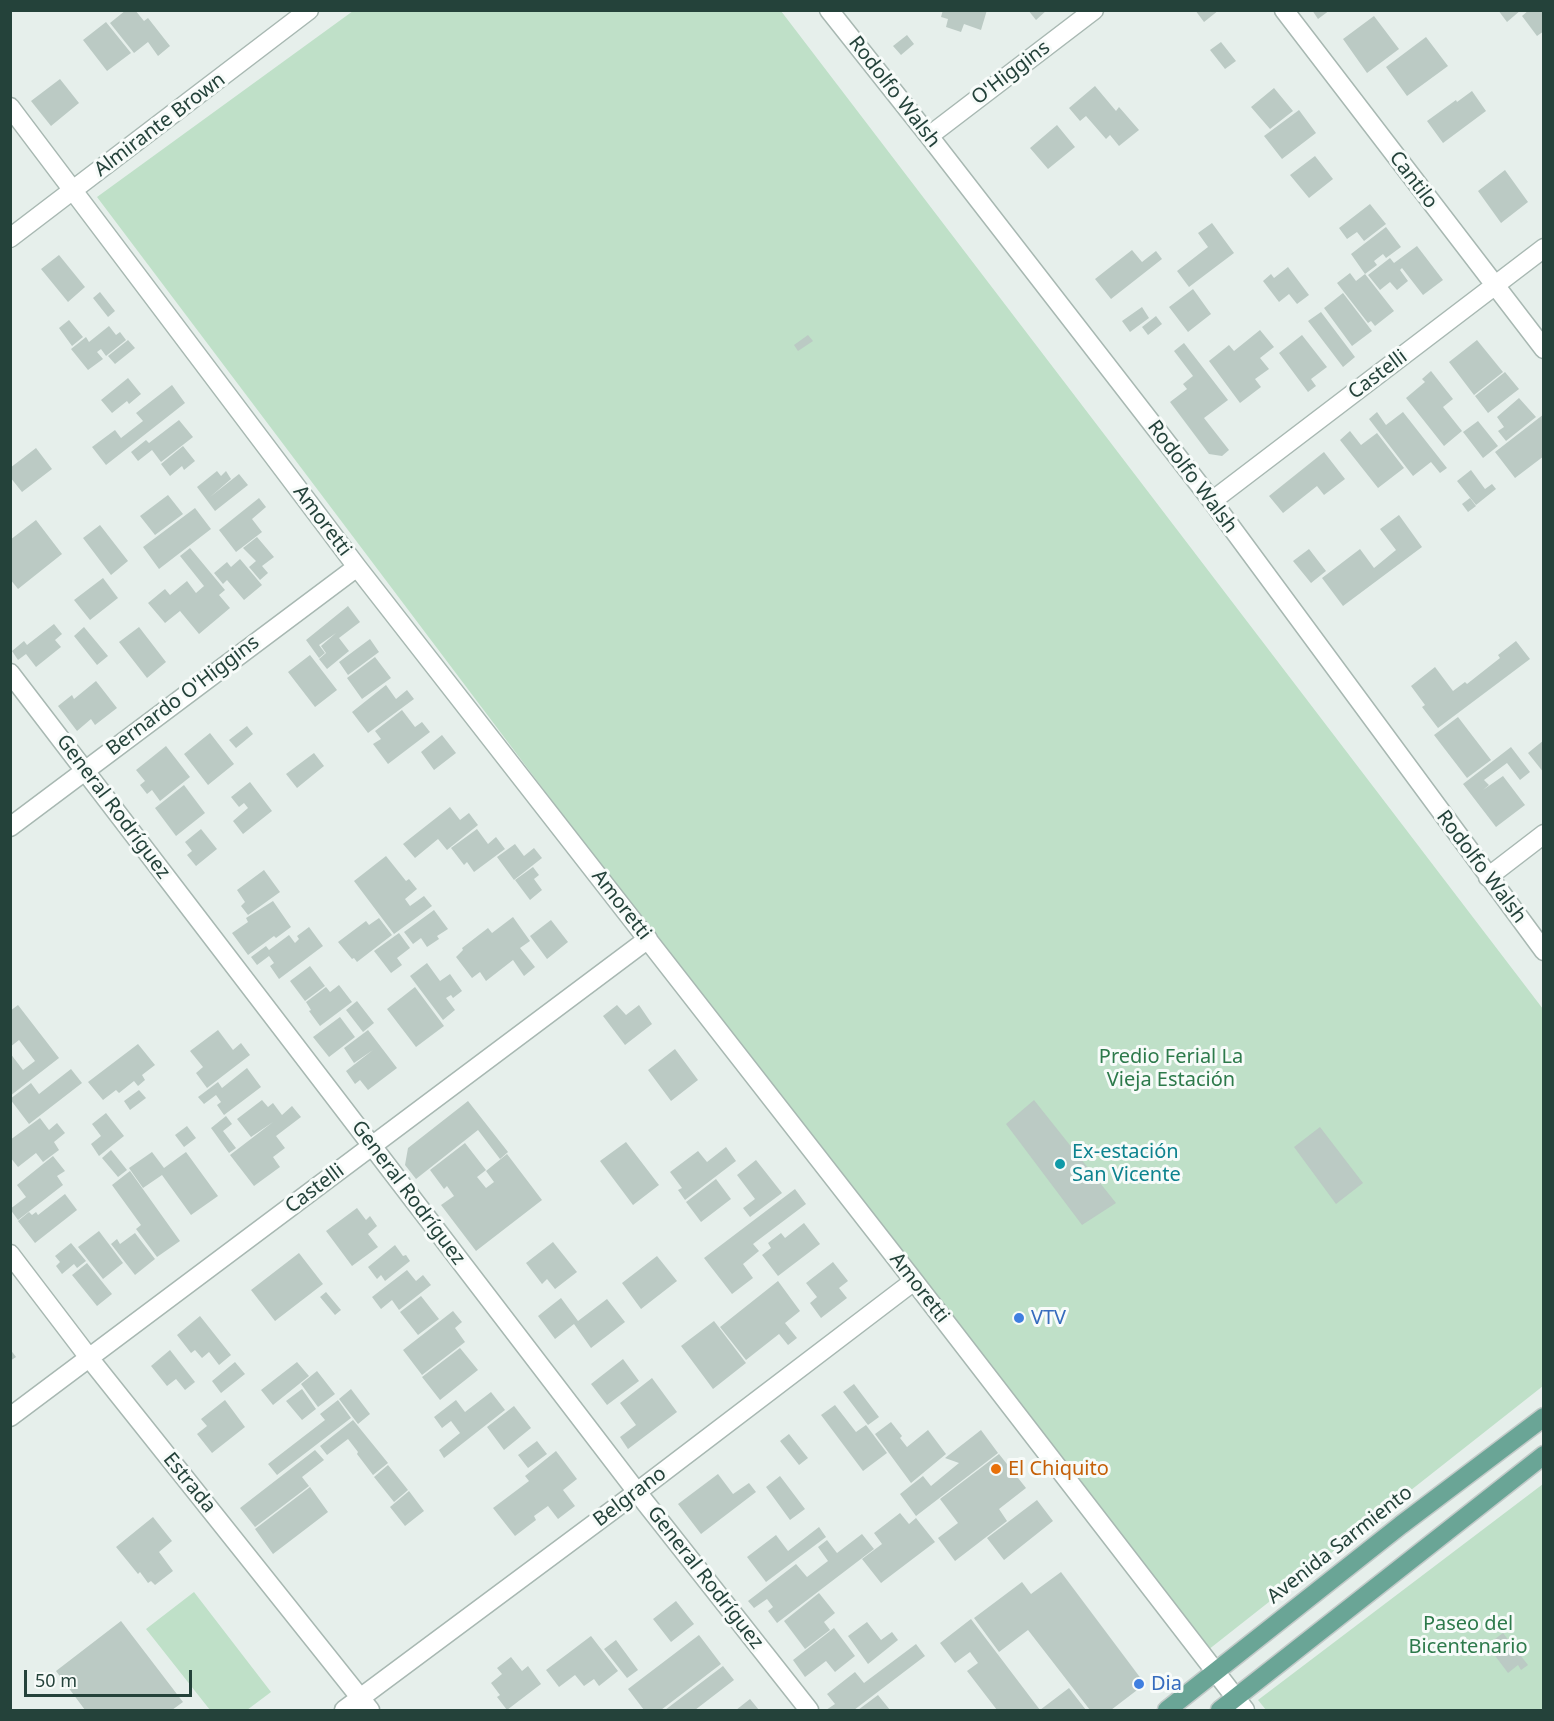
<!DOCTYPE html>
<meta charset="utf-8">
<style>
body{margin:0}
#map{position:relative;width:1554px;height:1721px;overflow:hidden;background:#e6efeb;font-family:"Noto Sans",sans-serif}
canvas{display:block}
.frame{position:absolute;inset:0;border:12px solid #24423a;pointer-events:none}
.scale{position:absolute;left:24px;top:1670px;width:168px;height:27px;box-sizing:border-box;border:3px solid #24423a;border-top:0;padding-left:8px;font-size:18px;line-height:21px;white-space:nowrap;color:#24423a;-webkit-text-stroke:4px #f7fbf9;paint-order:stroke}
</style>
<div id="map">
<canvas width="1554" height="1721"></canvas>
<div class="frame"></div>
<div class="scale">50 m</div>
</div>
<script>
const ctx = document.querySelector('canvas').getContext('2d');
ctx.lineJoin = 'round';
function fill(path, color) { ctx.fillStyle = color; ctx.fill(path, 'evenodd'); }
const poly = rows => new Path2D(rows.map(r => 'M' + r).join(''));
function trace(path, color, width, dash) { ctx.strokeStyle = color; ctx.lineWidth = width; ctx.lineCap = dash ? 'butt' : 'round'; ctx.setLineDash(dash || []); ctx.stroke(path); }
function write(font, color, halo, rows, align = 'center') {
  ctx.font = font + ' "Noto Sans",sans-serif'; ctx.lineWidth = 6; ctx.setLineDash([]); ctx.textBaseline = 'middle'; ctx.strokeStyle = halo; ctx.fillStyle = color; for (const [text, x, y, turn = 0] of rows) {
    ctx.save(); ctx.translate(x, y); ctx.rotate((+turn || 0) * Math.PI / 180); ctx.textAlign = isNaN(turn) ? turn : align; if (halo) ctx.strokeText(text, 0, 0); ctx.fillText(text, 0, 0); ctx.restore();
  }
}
fill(poly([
 [353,11,781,11,1543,1009,1543,1386,1208,1650,914,1281,97,197],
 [1543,1484,1543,1710,1266,1710,1258,1700],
 [194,1592,271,1692,247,1710,210,1710,146,1629]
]), '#bfe0c8');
fill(poly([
 [126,10,135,10,144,21,148,18,170,46,158,56,148,42,134,53,110,23],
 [943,10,987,10,981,30,964,24,961,32,946,27,948,19,941,17],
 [1028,10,1047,10,1036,20],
 [1195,10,1219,10,1204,22],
 [1312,10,1330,10,1318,19],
 [1498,10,1521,10,1507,22],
 [1529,10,1544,10,1544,31,1537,36,1522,16],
 [1374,16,1399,49,1367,73,1343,39],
 [106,22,131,53,107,71,83,40],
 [907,35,914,44,901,55,893,46],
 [1426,37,1448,66,1407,96,1386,67],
 [1221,42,1236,61,1225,69,1210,50],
 [60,79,79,103,51,126,31,101],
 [1095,86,1116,111,1119,107,1139,130,1119,146,1110,135,1106,139,1086,116,1080,121,1069,108],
 [1274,88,1293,111,1270,129,1251,107],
 [1472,91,1486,111,1443,143,1427,121,1456,100,1457,102],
 [1299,110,1316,133,1282,159,1264,136],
 [1057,125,1075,147,1048,169,1030,148],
 [1315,156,1333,179,1309,198,1290,175],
 [1505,170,1528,202,1501,223,1478,191],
 [1370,204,1386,224,1364,241,1357,232,1347,239,1339,228],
 [1212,223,1234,253,1189,287,1177,271,1208,247,1198,233],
 [1386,227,1401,247,1386,258,1383,254,1374,261,1377,265,1365,274,1351,254],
 [1417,246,1443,280,1423,295,1402,268,1400,270,1408,281,1397,290,1390,282,1380,290,1368,275,1390,258,1394,263],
 [1132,250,1142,262,1156,251,1162,259,1111,299,1095,279],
 [59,255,85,287,68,302,41,269],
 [1288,267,1309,295,1297,304,1289,294,1279,302,1263,281,1271,274,1274,278],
 [1350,273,1356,281,1365,274,1394,311,1375,326,1371,321,1368,323,1337,283],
 [1193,289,1211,314,1188,332,1169,307],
 [100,292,115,311,108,317,93,298],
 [1343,293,1372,331,1352,346,1324,308],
 [1142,307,1149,318,1130,332,1122,321],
 [1321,312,1355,357,1343,367,1308,321],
 [1156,316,1162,324,1148,335,1142,327],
 [69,320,83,337,72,346,59,328],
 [109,326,116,335,120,332,126,340,106,356,101,349,97,352,103,359,88,370,71,349,86,337,89,342],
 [1260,330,1274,347,1260,358,1269,369,1255,379,1261,387,1240,403,1209,361,1229,345,1234,351],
 [808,335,813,341,798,351,794,345],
 [1302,335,1327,367,1311,379,1316,386,1308,392,1279,353],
 [128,340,135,348,115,364,108,356],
 [1477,340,1503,372,1474,395,1449,362],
 [1184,343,1228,400,1204,418,1229,450,1222,456,1209,454,1170,402,1187,389,1183,384,1193,376,1174,351],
 [1431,371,1453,399,1443,407,1462,431,1444,446,1406,398,1425,382,1422,379],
 [1505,372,1519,389,1488,413,1475,396],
 [128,378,141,394,129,404,127,401,112,413,101,400],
 [172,385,185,403,106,465,92,447,115,430,121,438,143,421,136,413],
 [1519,398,1536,417,1506,441,1498,431,1504,427,1497,417],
 [1377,412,1386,425,1403,412,1447,468,1440,473,1431,462,1413,476,1369,419],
 [1544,414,1544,427,1542,428,1544,431,1544,456,1515,478,1495,452],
 [179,420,193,437,161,462,152,450,138,461,131,452,146,440,149,443],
 [1478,421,1498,446,1483,458,1463,432],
 [1350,431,1361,445,1377,433,1404,468,1378,488,1340,440],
 [183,446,195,461,184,470,182,466,170,476,161,464],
 [36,448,52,469,22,492,10,477,10,468],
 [1324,452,1345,479,1324,495,1317,486,1283,513,1269,496],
 [1471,470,1485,489,1492,484,1496,489,1476,505,1457,481],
 [217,471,221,476,226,471,231,479,210,497,239,474,248,485,215,511,197,487],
 [168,495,183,514,155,535,140,516],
 [259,498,266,507,252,519,262,532,236,552,219,530],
 [1470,498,1476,506,1468,512,1462,504],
 [195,508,211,529,159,569,143,547],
 [1399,515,1422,547,1343,606,1322,578,1360,549,1374,568,1396,550,1380,529],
 [36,520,62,554,18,589,10,579,10,540],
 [100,525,128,561,111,575,83,538],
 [257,537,274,557,262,566,268,573,260,580,249,567,256,561,243,548],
 [190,548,225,590,219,595,230,608,199,634,180,611,165,623,148,603,165,589,170,595,187,581,196,593,204,586,180,556],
 [1309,549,1326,571,1311,583,1293,561],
 [240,559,262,585,244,600,227,580,223,584,214,573,227,562,231,567],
 [103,578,118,598,90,620,74,600],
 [348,606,360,622,339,638,349,651,327,669,319,659,326,653,321,646,336,633,319,645,325,653,319,658,306,640],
 [54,624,62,634,55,640,61,647,36,667,26,654,18,660,12,651,24,641,27,645],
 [84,627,108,656,97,665,74,636],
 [139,627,166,662,147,678,119,642],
 [370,639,379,652,348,675,339,662],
 [1516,641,1530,659,1438,728,1422,707,1425,705,1411,686,1435,667,1453,691,1465,682,1467,684,1500,658,1498,655],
 [310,655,337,690,315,707,288,672],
 [375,657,391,678,362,699,347,678],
 [96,681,117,708,95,725,91,719,77,731,58,706,72,695,74,699],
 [386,685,396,699,407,690,414,699,368,733,352,712],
 [402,710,415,727,422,722,430,732,388,764,373,744,381,739,375,731],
 [1458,717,1491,760,1467,778,1434,735],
 [247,726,253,734,236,748,229,740],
 [210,733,234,764,208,785,184,754],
 [442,735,456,753,434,770,421,752],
 [1544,740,1544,773,1528,753],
 [166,746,190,777,160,801,152,790,147,794,140,785,145,781,136,770],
 [1511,747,1530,772,1520,780,1507,763,1484,780,1489,785,1483,790,1503,776,1525,805,1496,827,1463,784],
 [314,753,324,766,297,788,286,774],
 [250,782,272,811,243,834,233,821,248,808,244,803,239,807,231,797],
 [184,785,205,813,176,836,155,808],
 [450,807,460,820,469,813,478,825,447,850,438,839,415,858,403,844],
 [201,829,217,849,196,866,187,855,192,851,185,842],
 [477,829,488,844,496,837,505,849,474,872,467,862,464,865,451,848],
 [515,844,524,856,534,848,542,858,514,880,497,857],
 [386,856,406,881,409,879,417,889,405,899,410,906,424,896,432,906,394,934,354,881],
 [533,867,539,875,534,879,542,890,530,900,515,880],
 [264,870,280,892,248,915,241,906,245,902,237,890],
 [273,901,291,927,276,938,274,936,248,955,232,933,248,922,246,918],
 [434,910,448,929,437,936,439,939,427,947,421,938,413,944,404,932],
 [513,917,530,941,520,948,535,967,524,976,513,960,486,981,480,972,472,978,456,957,463,950,462,948,488,928,492,933],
 [379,918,392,935,357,962,354,958,352,959,338,942,366,921,369,925],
 [551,920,568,942,547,959,530,936],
 [309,927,323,946,279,979,270,966,274,963,269,956,257,965,251,957,266,946,269,950,289,935,295,943,299,939,297,936],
 [399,933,410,948,397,958,402,965,391,973,374,951],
 [427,963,440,981,450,974,462,991,453,998,451,995,446,998,455,1010,443,1020,410,976],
 [310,966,325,986,305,1001,290,981],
 [339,985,352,1002,320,1026,309,1011,311,1010,306,1002,326,987,330,992],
 [415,987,444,1026,416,1047,387,1009],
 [357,1001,374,1023,363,1032,346,1010],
 [18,1005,59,1058,10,1096,10,1053,23,1070,35,1061,19,1040,10,1047,10,1011],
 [617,1005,626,1015,639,1005,652,1024,625,1045,603,1016],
 [340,1017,355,1037,329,1057,313,1037],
 [218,1030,233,1050,241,1043,250,1055,207,1088,196,1073,203,1067,190,1051],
 [368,1030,397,1068,368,1090,360,1080,355,1084,346,1071,373,1050,354,1063,344,1048],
 [138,1044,155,1065,142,1075,145,1080,138,1086,134,1081,119,1093,116,1090,103,1100,88,1082],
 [675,1049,698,1080,671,1101,648,1070],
 [247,1068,261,1087,224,1115,217,1105,221,1102,216,1095,204,1104,198,1097,218,1082,222,1088],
 [71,1069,82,1083,29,1124,10,1099,31,1083,39,1094],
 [139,1090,146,1098,130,1110,124,1101],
 [262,1100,268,1107,273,1103,282,1115,292,1106,301,1117,276,1136,285,1148,273,1157,280,1167,254,1186,230,1155,273,1122,251,1137,237,1119],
 [1034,1100,1116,1203,1082,1225,1006,1124],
 [468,1101,508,1152,500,1159,478,1130,416,1179,405,1165,408,1148],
 [106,1113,124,1136,99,1156,91,1144,101,1136,92,1124],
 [226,1116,232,1124,223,1131,236,1148,229,1153,211,1128],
 [40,1118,49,1130,57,1123,65,1133,54,1142,59,1150,43,1162,36,1153,18,1167,10,1157,10,1140],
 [187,1126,196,1138,184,1147,175,1135],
 [1320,1127,1363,1183,1336,1204,1294,1147],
 [626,1142,659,1185,633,1205,600,1161],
 [465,1143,486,1170,477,1177,486,1188,494,1182,486,1171,507,1154,542,1200,476,1251,441,1205,454,1196,447,1186,444,1189,430,1170],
 [726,1147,736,1161,685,1200,678,1190,682,1188,670,1172,698,1151,707,1162],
 [111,1150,127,1170,118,1177,102,1158],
 [152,1152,164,1168,186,1152,218,1196,191,1215,162,1175,143,1188,129,1168],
 [53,1156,65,1171,57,1176,63,1185,18,1220,10,1209,26,1197,17,1185],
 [756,1160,782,1193,750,1217,743,1208,755,1199,737,1175],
 [130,1171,180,1241,157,1257,136,1229,141,1225,112,1185],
 [716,1179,731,1199,701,1222,686,1202],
 [795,1189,806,1204,753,1244,759,1251,743,1264,753,1278,732,1294,704,1258],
 [65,1194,77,1210,35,1243,18,1221,29,1212,32,1215,36,1212,38,1215],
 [357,1208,366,1220,370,1216,377,1226,368,1234,378,1247,352,1266,326,1231],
 [804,1223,820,1244,778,1276,762,1255,771,1248,768,1243,781,1233,785,1238],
 [99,1231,123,1263,103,1279,78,1247],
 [135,1233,155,1259,135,1275,111,1244,117,1239,120,1244],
 [553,1242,577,1272,555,1289,547,1279,542,1284,526,1263],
 [71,1243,86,1261,77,1268,74,1264,62,1274,56,1266,60,1262,55,1256],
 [395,1245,403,1256,406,1255,410,1261,385,1281,381,1275,377,1279,368,1267],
 [299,1253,323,1284,275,1321,251,1290],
 [657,1256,677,1281,641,1309,622,1283],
 [833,1262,848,1281,839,1288,847,1298,821,1318,810,1303,817,1297,806,1283],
 [87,1263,112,1294,97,1306,72,1275],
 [407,1270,416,1281,423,1275,431,1285,399,1310,392,1300,381,1309,372,1297],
 [778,1281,800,1311,785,1323,797,1338,788,1345,779,1334,746,1360,720,1327],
 [326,1292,341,1310,335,1315,320,1297],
 [421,1296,439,1319,418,1335,400,1312],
 [561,1298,578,1321,607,1299,625,1322,591,1348,574,1324,555,1339,538,1316],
 [453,1311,462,1322,455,1328,465,1342,422,1375,403,1350],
 [200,1316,231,1355,219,1365,209,1352,202,1358,195,1350,191,1353,177,1335],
 [714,1321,746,1363,713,1389,681,1346],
 [460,1348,478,1370,440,1400,422,1377],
 [10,1349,16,1357,10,1361],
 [170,1350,195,1382,185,1390,176,1379,167,1386,151,1366],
 [623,1359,639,1381,607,1405,591,1384],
 [235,1362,245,1374,221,1393,212,1381],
 [297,1362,309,1376,273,1405,261,1390],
 [317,1371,335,1394,318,1407,301,1384],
 [652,1378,677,1412,628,1449,620,1437,636,1425,620,1403],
 [854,1384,879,1417,868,1425,843,1392],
 [302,1389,316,1409,302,1420,286,1401],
 [351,1389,370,1414,358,1424,339,1399],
 [491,1392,505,1410,444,1458,439,1450,460,1433,451,1421,442,1428,434,1417,456,1400,465,1412],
 [225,1400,245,1427,212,1453,197,1434,207,1426,201,1419],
 [338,1400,351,1418,277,1475,268,1464,325,1420,320,1414],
 [835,1405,856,1432,866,1425,887,1453,863,1471,821,1415],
 [514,1406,531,1428,504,1450,487,1427],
 [353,1420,388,1463,373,1475,357,1454,358,1452,348,1439,327,1455,320,1446],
 [891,1422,902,1436,900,1438,907,1447,928,1430,946,1454,911,1483,875,1434],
 [981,1430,998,1453,916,1516,900,1494,923,1476,931,1486,959,1463,945,1458],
 [789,1434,808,1458,799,1465,780,1441],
 [537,1441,547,1454,528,1468,518,1455],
 [315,1450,324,1460,302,1477,309,1486,255,1527,240,1508],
 [556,1451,577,1479,563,1490,575,1506,558,1519,548,1506,534,1516,536,1520,515,1536,493,1508,529,1481,525,1476],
 [999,1454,1026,1488,999,1509,1007,1521,955,1561,938,1538,958,1523,940,1499],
 [388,1465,408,1490,394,1502,374,1477],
 [718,1474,733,1494,749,1483,756,1492,701,1534,678,1504],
 [780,1476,805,1509,790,1520,766,1487],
 [310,1487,328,1512,273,1554,255,1529],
 [409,1491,424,1511,405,1526,390,1507],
 [1037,1500,1053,1521,1004,1560,987,1538],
 [900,1513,909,1524,916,1518,935,1542,881,1583,862,1559,882,1544,874,1533],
 [153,1517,172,1541,159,1552,173,1571,155,1585,151,1581,148,1583,140,1572,138,1574,116,1547],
 [819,1527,826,1537,766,1582,747,1557,776,1535,788,1551],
 [862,1534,874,1549,777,1623,768,1611,773,1607,767,1599,754,1608,748,1601,796,1564,807,1577,828,1561,818,1547,827,1540,837,1553],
 [1061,1572,1145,1684,1111,1710,1090,1710,1028,1630,999,1652,974,1618,1022,1582,1031,1594],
 [819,1593,835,1613,824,1622,830,1630,805,1649,784,1621],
 [676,1601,694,1624,671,1642,653,1619],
 [971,1619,1040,1710,1069,1688,1086,1710,997,1710,967,1671,978,1663,970,1652,955,1663,940,1643],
 [121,1621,183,1702,172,1710,85,1710,56,1671],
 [867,1622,881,1640,892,1632,898,1640,868,1664,848,1636],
 [834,1628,855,1656,835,1672,826,1661,805,1677,793,1660],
 [1503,1633,1528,1665,1521,1670,1518,1665,1508,1673,1487,1645],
 [699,1635,721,1664,661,1710,644,1710,628,1689],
 [591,1636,618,1671,599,1686,594,1679,584,1686,575,1675,559,1687,546,1670],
 [616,1640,638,1670,627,1678,604,1649],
 [916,1644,925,1656,854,1710,826,1710,835,1704,827,1694,855,1672,864,1683],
 [511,1657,522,1671,528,1666,541,1684,507,1710,497,1697,500,1695,491,1683,502,1674,497,1668],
 [723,1666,734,1680,695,1710,665,1710],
 [878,1695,890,1710,858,1710],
 [750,1699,759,1710,736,1710]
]), '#bbcac4');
const minor = poly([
 [829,10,929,136,1212,501,1544,951],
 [1284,10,1544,349],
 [10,107,357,567,914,1281,1245,1710],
 [929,136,1094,10],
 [10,238,309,10],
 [1212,501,1544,248],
 [10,673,637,1492,809,1710],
 [10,827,357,567],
 [1488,877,1544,834],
 [10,1254,90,1359,370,1710],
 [10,1417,648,939],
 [344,1710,637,1492,914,1281]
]);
const major = poly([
 [1167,1710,1401,1525,1544,1417],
 [1220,1710,1544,1455]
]);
trace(minor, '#a8b8b2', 21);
trace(major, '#c2cac8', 21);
trace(minor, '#fff', 18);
trace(major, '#6aa596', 18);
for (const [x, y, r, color] of [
 [1060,1164,6,"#0f9aa8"],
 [1019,1318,6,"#3f7fe0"],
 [996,1469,6,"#e8710a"],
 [1139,1684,6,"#3f7fe0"]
]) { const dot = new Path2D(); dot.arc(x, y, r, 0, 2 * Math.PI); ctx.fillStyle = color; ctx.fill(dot); trace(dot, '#f7fbf9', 2); }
write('20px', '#24423a', '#f7fbf9', [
 ["O'Higgins",1011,73,-37],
 ["Rodolfo Walsh",894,92,52],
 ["Almirante Brown",160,125,-37],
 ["Cantilo",1413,180,53],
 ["Castelli",1378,375,-37],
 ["Rodolfo Walsh",1192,477,53],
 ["Amoretti",322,521,53],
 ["Bernardo O'Higgins",183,696,-37],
 ["General Rodríguez",113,807,53],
 ["Rodolfo Walsh",1481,867,53],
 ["Amoretti",621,905,52],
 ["Castelli",315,1189,-37],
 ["General Rodríguez",408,1193,53],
 ["Amoretti",919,1288,52],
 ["Estrada",189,1483,51],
 ["Belgrano",630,1497,-37],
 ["Avenida Sarmiento",1340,1545,-38],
 ["General Rodríguez",705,1578,52]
]);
write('20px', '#2d7a4b', '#f7fbf9', [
 ["Predio Ferial La",1171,1057],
 ["Vieja Estación",1171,1080],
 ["Paseo del",1468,1624],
 ["Bicentenario",1468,1647]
]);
write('20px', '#0d838f', '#f7fbf9', [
 ["Ex-estación",1072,1152],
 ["San Vicente",1072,1175]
], 'left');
write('20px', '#366cbe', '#f7fbf9', [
 ["VTV",1031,1318],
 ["Dia",1151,1684]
], 'left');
write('20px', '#c56008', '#f7fbf9', [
 ["El Chiquito",1008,1469]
], 'left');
</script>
